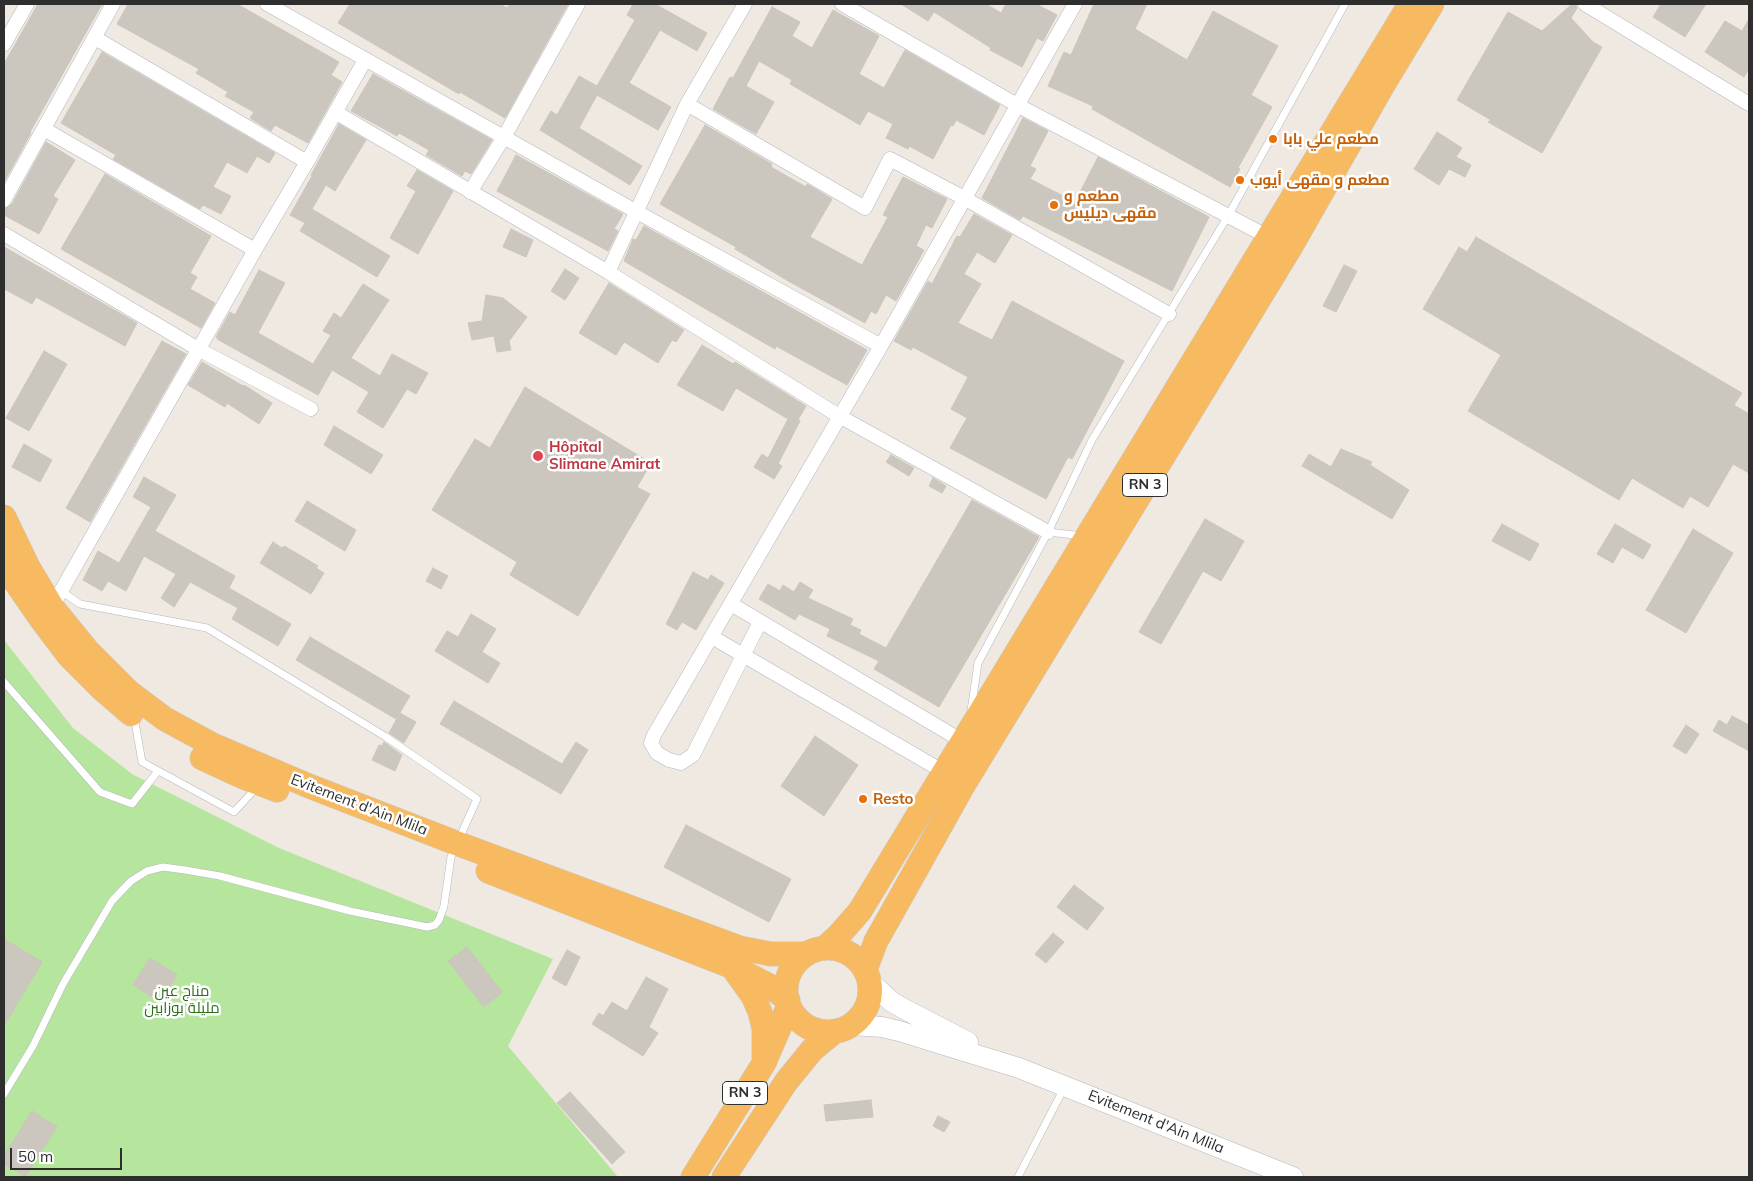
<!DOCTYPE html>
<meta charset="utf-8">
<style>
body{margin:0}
#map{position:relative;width:1753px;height:1181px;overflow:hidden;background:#efe9e1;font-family:Mulish,sans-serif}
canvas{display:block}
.frame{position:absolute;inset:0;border:5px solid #2e2e2e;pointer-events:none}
.scale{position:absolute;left:10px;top:1148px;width:112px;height:22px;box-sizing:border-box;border:2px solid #2e2e2e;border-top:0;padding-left:6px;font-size:15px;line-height:18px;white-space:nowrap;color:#2e2e2e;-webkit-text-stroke:4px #fff;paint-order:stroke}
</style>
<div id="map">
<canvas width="1753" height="1181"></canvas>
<div class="frame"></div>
<div class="scale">50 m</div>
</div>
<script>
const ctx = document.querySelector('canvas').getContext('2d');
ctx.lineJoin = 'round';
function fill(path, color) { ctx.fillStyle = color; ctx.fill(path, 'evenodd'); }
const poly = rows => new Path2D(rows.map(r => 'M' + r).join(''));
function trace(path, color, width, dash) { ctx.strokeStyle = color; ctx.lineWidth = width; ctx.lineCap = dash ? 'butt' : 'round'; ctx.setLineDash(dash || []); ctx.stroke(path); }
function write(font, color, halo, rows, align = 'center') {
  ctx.font = font + ' Mulish,Cairo,sans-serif'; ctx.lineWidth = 5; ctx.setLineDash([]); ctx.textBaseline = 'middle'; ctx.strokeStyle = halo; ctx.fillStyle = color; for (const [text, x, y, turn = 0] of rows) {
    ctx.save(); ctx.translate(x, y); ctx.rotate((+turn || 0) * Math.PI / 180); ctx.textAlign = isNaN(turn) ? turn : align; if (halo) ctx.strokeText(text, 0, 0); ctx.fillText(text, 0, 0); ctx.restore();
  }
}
fill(poly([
 [4,640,73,728,132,774,279,848,553,959,508,1046,618,1177,4,1177]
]), '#b6e59e');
const building = poly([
 [38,4,102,4,30,132,31,133,4,182,4,64,38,4],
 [128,4,237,4,339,62,331,75,342,82,308,143,275,125,271,131,250,118,254,112,225,96,228,92,196,73,199,69,117,24,128,4],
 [350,4,500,4,507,8,510,4,568,4,505,118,460,92,459,94,338,23,350,4],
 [633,4,655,4,707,33,697,51,660,30,629,83,671,107,658,130,597,95,579,128,642,166,630,185,540,130,551,111,557,115,579,76,597,86,635,20,627,15,633,4],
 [901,4,986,4,1001,13,1006,4,1036,4,1057,15,1043,41,1037,38,1022,67,990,50,991,48,934,12,928,21,901,4],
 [1094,4,1147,4,1135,29,1187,60,1213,11,1278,46,1251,95,1272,107,1238,168,1240,169,1230,187,1092,109,1093,106,1048,86,1064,52,1071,55,1094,4],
 [1572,4,1576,4,1577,8,1571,18,1593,42,1602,47,1542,153,1488,122,1491,120,1457,100,1508,12,1542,31,1572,4],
 [1661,4,1706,4,1685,37,1653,17,1661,4],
 [772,7,800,22,792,36,812,48,833,10,879,36,859,74,884,88,905,50,1000,105,984,135,956,120,953,126,951,125,933,159,909,146,908,149,886,138,893,124,868,111,860,125,790,84,792,80,759,61,746,86,774,102,756,134,713,109,730,77,733,78,772,7],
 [1749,19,1749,69,1744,77,1705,52,1725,21,1742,31,1749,19],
 [102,52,275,153,269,163,257,156,247,173,227,162,213,187,231,196,221,214,203,205,200,209,113,159,116,155,61,123,102,52],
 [373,74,492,140,471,174,465,171,462,176,426,155,429,150,399,133,397,136,351,111,373,74],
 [1023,118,1048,131,1030,166,1036,169,1030,179,1075,202,1098,157,1209,217,1172,291,1023,216,1020,220,982,198,1023,118],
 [339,124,366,140,335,191,326,185,312,209,390,256,377,277,300,231,305,223,290,215,312,176,311,175,339,124],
 [705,125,772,164,771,167,806,187,807,184,832,199,810,237,862,265,888,217,883,215,903,177,947,199,932,228,926,225,916,246,924,250,896,301,886,295,876,314,871,311,865,323,790,282,735,249,736,247,660,204,705,125],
 [1437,132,1462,148,1456,157,1471,165,1465,177,1449,169,1439,185,1414,169,1437,132],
 [46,142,75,160,53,196,58,199,39,234,4,215,4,209,12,204,46,142],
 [516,155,623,214,614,229,618,231,608,251,497,191,516,155],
 [417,170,453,191,418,254,390,238,416,191,407,186,417,170],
 [105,174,211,236,190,273,197,277,190,289,215,303,201,328,61,249,105,174],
 [974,214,1012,235,995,263,977,252,964,274,981,284,958,323,992,340,1012,301,1124,361,1072,459,1068,457,1046,499,950,448,967,418,951,409,968,377,913,347,911,350,894,341,928,281,932,284,957,236,960,237,974,214],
 [644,226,867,350,847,385,776,346,775,349,735,326,624,261,633,239,636,240,644,226],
 [511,229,533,240,526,257,503,247,511,229],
 [1476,237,1742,393,1734,405,1749,414,1749,473,1733,464,1708,507,1690,496,1683,508,1632,478,1619,500,1468,411,1501,355,1423,309,1459,247,1467,252,1476,237],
 [4,247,137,323,125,346,36,297,32,304,4,289,4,247],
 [1344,265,1357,271,1336,312,1323,306,1344,265],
 [565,269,579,278,565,300,551,291,565,269],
 [259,270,285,283,258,333,313,364,331,335,323,331,334,313,341,318,363,284,389,300,351,358,380,376,392,354,428,373,416,394,407,389,383,428,357,412,369,392,332,370,318,395,217,339,218,338,216,337,230,312,235,315,259,270],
 [609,283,684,330,676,342,672,340,658,363,624,342,616,355,579,333,609,283],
 [486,295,503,298,527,317,509,341,511,350,497,352,494,336,472,340,468,323,482,321,486,295],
 [162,341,186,354,90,522,66,508,162,341],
 [702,345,733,364,735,362,806,406,798,420,800,421,778,464,782,466,774,479,754,467,762,454,768,458,788,419,736,388,723,411,677,385,702,345],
 [44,351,67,364,29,431,6,418,44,351],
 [202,362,243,386,244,385,272,403,259,424,227,403,225,407,188,385,202,362],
 [525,387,651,463,637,487,650,494,578,616,510,575,517,562,432,510,475,439,490,448,525,387],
 [334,426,383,455,371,474,324,445,334,426],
 [24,444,52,460,40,482,12,467,24,444],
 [1341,449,1372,462,1370,465,1409,490,1392,519,1302,466,1309,454,1331,467,1341,449],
 [891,455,914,468,909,476,886,462,891,455],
 [144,477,176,495,155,531,235,576,229,588,291,624,278,646,232,619,238,608,190,582,174,607,161,598,176,574,144,556,126,591,108,581,102,591,83,580,98,551,119,563,151,507,133,497,144,477],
 [933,478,946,486,942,493,929,486,933,478],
 [972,500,1039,537,939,707,874,669,879,661,827,636,830,629,799,614,795,620,759,599,768,584,780,591,783,585,794,592,800,582,813,590,808,598,853,619,850,625,861,630,859,634,886,648,972,500],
 [307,501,356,530,345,551,295,521,307,501],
 [1205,519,1244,541,1221,581,1203,571,1161,644,1139,632,1205,519],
 [1502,524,1539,544,1530,561,1492,541,1502,524],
 [1615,524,1651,545,1643,559,1622,547,1613,563,1597,554,1615,524],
 [1693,529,1733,553,1686,633,1646,610,1693,529],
 [273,542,282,548,284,546,303,557,318,566,316,568,324,573,311,594,260,563,273,542],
 [433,568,448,576,441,589,426,581,433,568],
 [693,572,708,580,711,575,724,583,696,630,682,622,677,630,666,624,693,572],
 [471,614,496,629,482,652,500,663,488,683,435,651,447,631,458,637,471,614],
 [310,637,410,696,396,719,296,660,310,637],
 [454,701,562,764,576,742,588,750,561,794,440,724,454,701],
 [400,713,416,722,404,743,389,733,400,713],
 [1732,716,1749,725,1749,751,1713,731,1719,720,1727,725,1732,716],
 [1686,725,1699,734,1686,754,1673,746,1686,725],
 [815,736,858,765,824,816,781,786,815,736],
 [384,742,402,755,395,771,372,760,379,745,382,746,384,742],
 [686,825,791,879,769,922,664,867,686,825],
 [1074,885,1104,908,1087,930,1057,907,1074,885],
 [1053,933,1064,942,1046,963,1035,954,1053,933],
 [4,939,42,962,4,1026,4,939],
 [467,947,502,992,484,1007,448,961,467,947],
 [567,950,580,957,566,986,552,978,567,950],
 [150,958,177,975,160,1002,133,985,150,958],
 [646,977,668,989,649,1027,658,1033,643,1056,592,1024,599,1013,603,1016,612,1002,627,1011,646,977],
 [570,1092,625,1152,612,1164,557,1103,570,1092],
 [871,1100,873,1117,826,1121,824,1105,871,1100],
 [32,1111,57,1127,25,1177,4,1163,4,1156,32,1111],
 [938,1116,950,1122,944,1132,933,1126,938,1116]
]);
fill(building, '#cbc7bf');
trace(building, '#cbc5ba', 1);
const service = poly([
 [1083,536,1048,532,1092,440,1228,216,1345,4],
 [4,682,100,792,132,804,158,771],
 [971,711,978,663,1048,532],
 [134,716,142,762,234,812,257,787],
 [4,1094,33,1046,63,984,112,901,131,881,147,871,163,867,185,870,220,876,350,911,427,927,435,925,439,920,444,906,451,857,477,799,386,737,207,628,80,604,61,591],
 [1018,1177,1064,1088]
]);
const minor = poly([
 [267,4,637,212,881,346],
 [842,4,1017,105,1274,240],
 [1585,4,1749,104],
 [95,38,307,162,365,60],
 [4,44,27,4],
 [687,104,865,208,890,159,964,198,1169,314],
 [335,112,608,272,839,416,1048,532],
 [44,129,255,250,307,162],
 [470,192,504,137,578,4],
 [4,200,113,4],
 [4,234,198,349,311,409],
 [608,272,687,104,745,4],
 [731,604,969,745],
 [52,607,255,250],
 [760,622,693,755,681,763,669,760,657,753,651,743,654,735,881,346,1075,4],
 [712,637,944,772]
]);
const secondary = poly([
 [869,981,892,1002,906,1010,968,1042],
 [852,1025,882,1027,899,1031,1019,1068,1293,1177]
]);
const trunk = poly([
 [4,517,28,567,52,607,87,650,129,692,165,719,213,745,309,786,456,843,740,948,771,954,807,954],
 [4,561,14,580,41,619,69,656,102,689,131,714],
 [202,758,241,776,277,790],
 [488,871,733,967,768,985,788,1000],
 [825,948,839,935,860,911,1410,4],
 '786 990a42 42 0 1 1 84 0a42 42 0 1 1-84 0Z',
 [865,970,876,941,885,925,964,784,1290,248,1383,85,1432,4],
 [735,971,753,996,760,1012,764,1029,764,1057],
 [693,1177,764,1063,789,1005],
 [724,1177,786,1082,812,1050,835,1031]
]);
trace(service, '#b4b7c1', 8);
trace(minor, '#b4b7c1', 15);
trace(secondary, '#b4b7c1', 21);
trace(trunk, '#c9c9c9', 25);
trace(service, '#fff', 7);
trace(minor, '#fff', 14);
trace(secondary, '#fff', 20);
trace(trunk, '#f8ba60', 24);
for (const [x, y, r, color] of [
 [1273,139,5,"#e8710a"],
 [1240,180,5,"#e8710a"],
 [1054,205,5,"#e8710a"],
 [538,456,6,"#e0444e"],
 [863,799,5,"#e8710a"]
]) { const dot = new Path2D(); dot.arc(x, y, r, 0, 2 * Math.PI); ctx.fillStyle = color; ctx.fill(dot); trace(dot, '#fff', 2); }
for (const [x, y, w] of [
 [1145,485,45],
 [745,1093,45]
]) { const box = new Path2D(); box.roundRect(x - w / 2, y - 11.5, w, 23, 4); ctx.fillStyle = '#fff'; ctx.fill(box); trace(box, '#2e2e2e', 1); }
write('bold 14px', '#2e2e2e', null, [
 ["RN 3",1145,485],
 ["RN 3",745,1093]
]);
write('bold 15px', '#c56008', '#fff', [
 ["مطعم علي بابا",1283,139],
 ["مطعم و مقهى أيوب",1250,180],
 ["مطعم و",1064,196],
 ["مقهى ديليس",1064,213],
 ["Resto",873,799]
], 'left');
write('bold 15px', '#be3a42', '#fff', [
 ["Hôpital",549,447],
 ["Slimane Amirat",549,464]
], 'left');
write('15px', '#2e2e2e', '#fff', [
 ["Evitement d'Ain Mlila",359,805,21],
 ["Evitement d'Ain Mlila",1156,1122,22]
]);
write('15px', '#2c6e1b', '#fff', [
 ["مناج عين",182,991],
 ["مليلة بوزابين",182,1008]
]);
</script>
